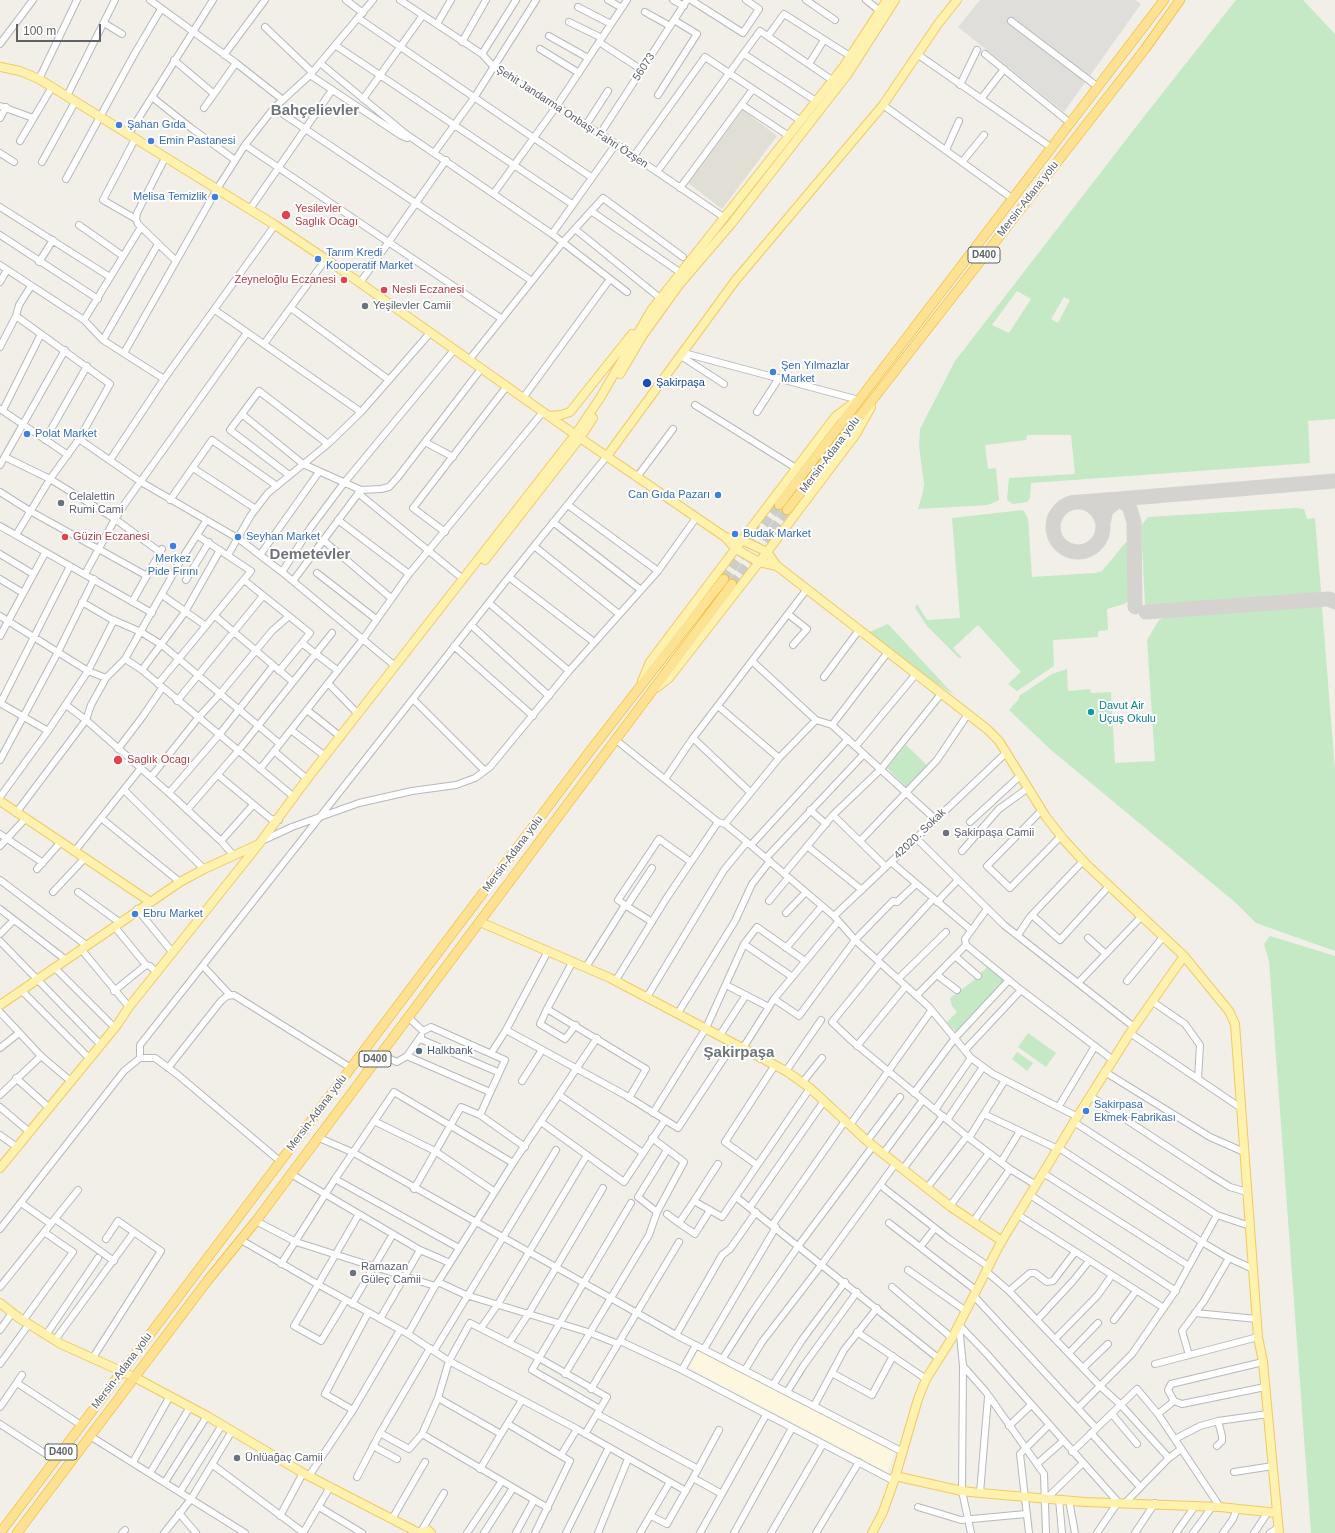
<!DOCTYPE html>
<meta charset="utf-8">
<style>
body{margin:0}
#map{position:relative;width:1335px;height:1533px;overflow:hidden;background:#f1efe8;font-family:Helvetica,sans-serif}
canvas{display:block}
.scale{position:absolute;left:16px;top:24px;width:85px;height:18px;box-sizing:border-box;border:2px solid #5f6368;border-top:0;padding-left:5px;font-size:12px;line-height:14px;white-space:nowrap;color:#5f6368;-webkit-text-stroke:3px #fff;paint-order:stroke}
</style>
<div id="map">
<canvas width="1335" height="1533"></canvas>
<div class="scale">100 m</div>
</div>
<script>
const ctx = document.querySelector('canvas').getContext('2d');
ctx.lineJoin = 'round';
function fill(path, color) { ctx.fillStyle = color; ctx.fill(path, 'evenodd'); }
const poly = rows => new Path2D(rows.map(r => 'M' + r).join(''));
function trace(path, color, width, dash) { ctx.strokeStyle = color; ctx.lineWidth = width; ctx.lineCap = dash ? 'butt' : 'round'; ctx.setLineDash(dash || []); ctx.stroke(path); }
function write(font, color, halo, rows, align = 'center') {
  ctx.font = font + ' Helvetica,sans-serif'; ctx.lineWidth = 4; ctx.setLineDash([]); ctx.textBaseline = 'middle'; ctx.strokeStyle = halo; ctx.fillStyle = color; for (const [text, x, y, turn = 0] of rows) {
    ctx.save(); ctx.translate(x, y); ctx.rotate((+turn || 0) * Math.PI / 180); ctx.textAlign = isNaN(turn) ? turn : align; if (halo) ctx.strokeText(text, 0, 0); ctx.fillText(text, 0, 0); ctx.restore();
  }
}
fill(poly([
 [698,1350,896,1450,887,1472,689,1368]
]), '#fef7e0');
fill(poly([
 [980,0,1135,0,1141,4,1064,112,958,27]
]), '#e0deda');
fill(poly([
 [743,110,777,136,722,209,688,183]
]), '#e1ded6');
fill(poly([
 [1236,0,1303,0,1335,34,1335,419,1308,421,1310,463,1031,483,1030,498,1027,502,1013,504,1007,500,1009,478,1075,474,1071,435,1027,435,1026,440,985,445,988,469,996,468,999,500,988,505,918,509,923,492,924,484,919,446,920,429,955,361,1146,114],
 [1017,291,1031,299,1009,333,992,325],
 [1064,297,1070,300,1058,323,1051,319],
 [1296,508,1304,509,1307,519,1315,518,1321,592,1314,597,1153,607,1145,604,1141,526,1148,517],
 [1023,510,1028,518,1032,577,1095,573,1102,571,1126,542,1128,544,1131,594,1128,601,1124,604,1107,609,1108,630,1098,631,1098,637,1053,640,1054,666,1017,691,1008,684,1021,672,978,625,953,648,962,658,959,658,927,626,915,608,917,604,927,620,960,618,952,518],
 [1315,603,1322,607,1335,771,1335,951,1256,923,1236,903,1051,750,1009,710,1019,699,1019,696,1052,674,1067,669,1068,691,1090,689,1091,693,1111,692,1115,763,1155,761,1147,640,1159,620,1174,613],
 [888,624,954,695,924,675,869,632],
 [906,745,927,765,906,787,887,768],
 [1270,936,1335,956,1335,1533,1311,1533,1269,961,1264,944],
 [988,966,1006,980,956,1032,947,1022,957,1012,952,1006,950,998,973,981],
 [1028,1033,1056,1053,1046,1067,1018,1047],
 [1017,1052,1033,1063,1027,1071,1012,1059]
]), '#c5e8c5');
trace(poly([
 [1119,499,1335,481],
 [1119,499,1129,506,1134,522,1135,607],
 [1081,502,1119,499,1106,510,1103,523],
 '1053 527a25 25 0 1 1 50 0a25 25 0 1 1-50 0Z',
 [1146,612,1329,599,1335,602]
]), '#d4d3d0', 15);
trace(poly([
 [724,579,779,505],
 [732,584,787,510]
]), '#ccccc8', 9, [9, 4.5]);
const minor = poly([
 [150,0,236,63,283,100],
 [346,0,363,13],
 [400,0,482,54,494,67,616,144,725,218],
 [608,0,622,8],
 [673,0,684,6],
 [691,0,743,33,759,9,746,0],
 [806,0,835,20],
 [866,0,880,11],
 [578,7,611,24],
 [645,12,670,26],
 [358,18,591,177],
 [1011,21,1098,87],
 [569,22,602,38],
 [104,23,122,34],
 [437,24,451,0],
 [265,27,312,72],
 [549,36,588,58],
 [768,36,784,14,850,56],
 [462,42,486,0],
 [599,42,642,70],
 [0,44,33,0],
 [335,45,572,204],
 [540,49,579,73],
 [482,54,516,0],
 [744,54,816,101],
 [917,54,1052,148],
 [985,54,1070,123],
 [224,55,265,0],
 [174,60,213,93],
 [320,63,406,134,552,234,627,292],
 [809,64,824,40],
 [310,75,400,135,407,138],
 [39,79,77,0],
 [960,85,977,50],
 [658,95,697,34,674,20],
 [67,96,115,0],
 [152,97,191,128,235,160],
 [363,99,423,15],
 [981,99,1004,69],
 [742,105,789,136],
 [883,105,1013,199],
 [0,106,33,118],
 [204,108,236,63],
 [274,108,532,281],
 [0,118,6,107],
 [586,125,608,91],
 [600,134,687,0],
 [128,135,213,0],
 [135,139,103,200,136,219],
 [20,141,52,87],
 [245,145,502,319],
 [946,150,959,121],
 [0,153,14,162],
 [434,153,474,98,536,0],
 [634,156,705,57,801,121],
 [165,158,137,213,136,219,138,224,176,261],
 [42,162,75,102],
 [962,162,984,135],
 [657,172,760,31,832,80],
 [66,179,135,53,161,9],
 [680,188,753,89],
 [494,193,556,107,627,0],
 [0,207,110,277],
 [250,209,332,90],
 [591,211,681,273],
 [79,225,123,256],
 [575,229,660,298],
 [552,234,616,144],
 [0,235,98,299],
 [39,262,53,240],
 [0,265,84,320,103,340,164,379],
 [0,282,7,270],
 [360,283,446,160],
 [291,308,389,380],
 [215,310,361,412],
 [84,320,141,227],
 [103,340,158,244],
 [264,344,326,259],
 [0,347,16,316,19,305,31,286],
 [124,353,217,189,245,145,274,108,310,75,373,0],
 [684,353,859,400],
 [681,356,724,384],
 [469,360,563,242,603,198,683,257],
 [523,398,610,279],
 [695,405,796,468],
 [0,409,68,455],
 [3,410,41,334],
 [757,412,779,378],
 [243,415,303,464,361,490,381,489,389,487,398,477,481,369],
 [79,439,141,482,239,539,282,572,395,666],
 [45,440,87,366],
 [425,442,453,457],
 [5,457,50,479,115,519,160,552],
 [110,460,164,379,275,225],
 [0,465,65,350],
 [193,468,256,509],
 [289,475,230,430,259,391,328,444],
 [637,477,673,429],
 [0,492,30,511,147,576],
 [358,493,463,579],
 [170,500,212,440,277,486],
 [568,505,658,571],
 [338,520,409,574],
 [553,522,641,590],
 [0,526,152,613],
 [445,532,413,508,507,386],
 [16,535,50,479,79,439,110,384,16,316],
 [323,540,391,598],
 [534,546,619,614],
 [0,554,33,574],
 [228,555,251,515,268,493,328,444,361,412,430,333],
 [260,555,319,472],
 [282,572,311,527,344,483,454,350],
 [317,573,376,619],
 [85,574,115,519,126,502,246,334],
 [509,577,594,642],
 [0,579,23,593],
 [186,580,209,542],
 [244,580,310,633,279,671],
 [293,581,360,491],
 [162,595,206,626],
 [82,602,111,619,141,632,162,645,280,744],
 [132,602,162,549],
 [489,603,569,671],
 [788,614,807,629,793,645],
 [0,616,88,671,106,678],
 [215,616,293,682],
 [471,625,549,696],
 [0,636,45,553],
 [303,644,337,670],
 [454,646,533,716],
 [125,659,142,670,294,797],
 [752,661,816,720,832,725,935,819],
 [142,670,185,612,220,550],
 [824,677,859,630],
 [328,683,358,714],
 [158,684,251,571,198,536],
 [413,699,485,771],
 [177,701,263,596],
 [0,703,48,731],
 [0,704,70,566],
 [66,705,86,720,169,793,221,841,234,856],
 [718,706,779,758],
 [307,710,341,737],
 [832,725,888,652],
 [291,730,325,756],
 [693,738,750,792],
 [616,740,718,822,725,824,747,842,834,916,855,940,929,1007,971,1058,993,1074,1078,1117],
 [856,746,916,674],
 [118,749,143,716,162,688],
 [274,751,307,779],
 [0,760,58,652,94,579],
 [260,769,363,639,409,574,543,412],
 [218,775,271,819,279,820],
 [151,777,198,718,219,695,272,631,289,616],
 [665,779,693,738,807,589],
 [124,790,204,869],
 [169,793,219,735,273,666],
 [0,797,48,731,88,671,114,620],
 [187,810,238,751,332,633],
 [810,810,826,824],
 [1042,810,987,866,1010,888,1061,836],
 [16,813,86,720,91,705,106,678,125,659,181,560,206,521],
 [833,815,886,867],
 [101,818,180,882],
 [970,822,1021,775],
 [725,824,779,758,816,720],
 [0,834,43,863],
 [916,838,1004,925,1134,1027],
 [266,839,292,827,359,803,412,791,456,785,475,778,490,767,569,671,658,571,696,518],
 [221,841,253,805],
 [860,841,937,760,968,714],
 [751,845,848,739],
 [0,846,25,819],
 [807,846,862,890],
 [962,851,999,809,1028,788],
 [74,852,141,768],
 [766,858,864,754],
 [891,862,971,930],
 [37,869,60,843],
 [784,874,833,815,881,769,941,694],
 [0,880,86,945],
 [53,892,84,859],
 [78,892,119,922],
 [769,901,788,878],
 [937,902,958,880],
 [625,905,618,900,659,839,691,862],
 [627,906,652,868],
 [0,909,66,960],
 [137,909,173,953],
 [786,913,805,893],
 [1032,915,1060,940,1109,886],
 [834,916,1007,752],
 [114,926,146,965,150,966,157,973],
 [0,934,14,920],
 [1018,935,1030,917,1083,861],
 [1088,938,1106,954],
 [0,941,97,1041],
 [744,944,791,976],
 [966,945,965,939,987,909],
 [786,948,822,906],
 [81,949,129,1007],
 [955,956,978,976],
 [877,960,933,899],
 [573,961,547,1009,646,1069,629,1098],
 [880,963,832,1022,852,1041,969,1138,1010,1169,1036,1185],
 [203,966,230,995],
 [54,967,111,1024],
 [586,967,625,905,652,922],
 [937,975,957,990],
 [898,979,946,932],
 [616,980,666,899,718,822],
 [1127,981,1164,936],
 [1078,983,1142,916],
 [726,985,769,1007],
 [21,990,86,1055],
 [114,991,146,965],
 [917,995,966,945,1021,990,1113,1060],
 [647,997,724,870,747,842],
 [774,999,799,1016,855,940,893,901,897,902,916,884],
 [1153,1002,1185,1024,1200,1045,1198,1079],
 [547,1009,540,1024,565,1039,576,1025],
 [0,1012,41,1056,67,1078],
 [678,1013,735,921,752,884,770,861],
 [408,1017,423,1031,431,1027,505,1060,480,1115],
 [506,1030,625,1095,678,1128,734,1043],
 [1130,1033,1241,1108],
 [720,1035,746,995],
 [420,1039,498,1072],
 [857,1046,906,986],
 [0,1048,19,1033],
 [743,1048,774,999,838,922],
 [965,1050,1021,990],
 [492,1052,506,1030,548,951],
 [379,1054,397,1062,407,1056,490,1092],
 [407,1056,421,1036],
 [140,1058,140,1045,509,577,607,456],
 [168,1068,221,1001,227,996,234,995,351,1068],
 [786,1071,821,1020],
 [1105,1072,1210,1137,1244,1152],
 [16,1078,46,1105],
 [522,1081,542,1050],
 [802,1083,822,1058],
 [914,1093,955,1038,1009,980],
 [0,1095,41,1056],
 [559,1095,643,1153],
 [1090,1096,1209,1174,1230,1187,1247,1192],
 [1059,1106,1095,1046],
 [0,1107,26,1129],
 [935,1110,971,1058],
 [653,1113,706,1028,744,944,757,927,805,961],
 [984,1114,1058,1149],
 [947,1120,983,1067],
 [374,1121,435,1151,495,1192],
 [541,1122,624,1182,665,1120],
 [1074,1122,1217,1215],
 [850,1125,931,1011],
 [0,1135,14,1145],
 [317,1137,354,1153,676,1335,903,1452],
 [969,1138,1005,1080],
 [867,1141,900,1097],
 [1059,1148,1202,1242,1227,1257,1253,1269],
 [883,1154,923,1100],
 [1001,1162,1020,1131],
 [757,1165,725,1142,775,1065],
 [903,1169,943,1116],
 [1043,1173,1189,1266],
 [291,1174,420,1250,450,1263],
 [880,1185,949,1239,989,1267],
 [927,1188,967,1136],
 [414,1189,461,1107,480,1115,525,1147],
 [1030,1195,1176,1291],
 [736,1197,938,1358],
 [694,1201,718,1164],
 [21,1203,51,1224],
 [950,1206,989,1153],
 [750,1207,824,1101],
 [657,1212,638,1197,667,1150],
 [667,1214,679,1223,694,1201,722,1217,810,1088],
 [1018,1215,1164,1308],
 [55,1219,114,1261],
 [256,1221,296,1242,435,1286,438,1282,466,1295,591,1333,618,1344],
 [973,1222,1010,1169],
 [679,1223,695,1234,710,1210],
 [889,1223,977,1291],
 [773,1224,845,1121],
 [0,1229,124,1071,140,1058,155,1058,178,1075,281,1162],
 [241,1240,319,1285,408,1334,449,1361,577,1429,686,1491],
 [920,1247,935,1228],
 [459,1248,335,1179,394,1092,513,1163],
 [281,1264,335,1179],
 [908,1270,966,1311],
 [987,1272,1009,1291,1101,1387,1121,1405,1169,1458],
 [438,1282,513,1163,597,1038],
 [0,1287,78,1190],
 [892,1287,952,1338],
 [1009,1291,1030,1273,1035,1273,1047,1282,1053,1281,1075,1252],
 [974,1296,1096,1428],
 [346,1300,321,1341,294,1326,359,1214],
 [352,1304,393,1234],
 [1195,1313,1257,1319],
 [380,1319,420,1250],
 [1037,1320,1073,1281,1089,1261],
 [1114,1320,1136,1291],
 [23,1321,73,1252,44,1232],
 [959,1325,986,1353,1118,1502,1097,1533],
 [959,1325,963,1366,962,1491,971,1533],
 [481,1328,498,1304,587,1155],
 [0,1330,12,1313],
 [857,1332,926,1379],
 [408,1334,435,1286],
 [46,1335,98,1258],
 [676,1335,722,1255,730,1249,756,1212],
 [1055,1339,1098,1295,1112,1275],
 [55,1340,134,1232],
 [620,1341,682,1370,894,1481],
 [509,1343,529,1313,603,1188],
 [704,1349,776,1227],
 [434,1351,556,1150],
 [1069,1353,1098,1323],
 [1189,1355,1182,1331,1204,1301,1229,1258],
 [723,1358,753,1311,799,1245,873,1146],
 [92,1359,161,1251,118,1221,106,1239],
 [1263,1362,1171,1384,1168,1390,1174,1401,1182,1404,1265,1387],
 [0,1364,29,1324],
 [1155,1364,1258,1337],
 [963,1366,986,1392,1044,1474,1046,1533],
 [1083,1368,1108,1344],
 [682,1370,696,1345],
 [745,1370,762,1342,822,1264,896,1163],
 [832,1373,872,1395,893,1356],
 [565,1374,649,1235,657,1212,684,1162,652,1138],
 [17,1383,81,1425],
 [773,1385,802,1340,845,1282],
 [591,1389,679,1242],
 [787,1392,804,1365,857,1292],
 [438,1398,501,1434,522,1400],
 [814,1406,844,1350,877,1308],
 [0,1407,22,1375],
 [1078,1408,1132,1354,1174,1293,1217,1215,1250,1226],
 [600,1409,532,1370,631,1203],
 [353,1410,325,1394,368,1313],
 [597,1414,698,1469,667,1524,651,1516],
 [1112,1414,1137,1444],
 [1158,1414,1174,1401],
 [0,1424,55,1460],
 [508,1424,570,1461,535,1533],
 [1009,1426,1031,1405],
 [380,1433,409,1449,422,1434,438,1398,449,1361,470,1323,539,1358,607,1397,585,1434],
 [1091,1433,1140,1487],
 [422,1434,548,1508],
 [90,1436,245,1533],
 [1175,1439,1200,1426,1218,1421,1268,1414],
 [373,1446,397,1459],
 [1217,1446,1222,1441,1222,1436,1218,1421],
 [1072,1452,1137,1389,1158,1414,1220,1507],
 [561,1455,577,1429],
 [133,1462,170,1396],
 [1037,1464,1063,1441],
 [213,1465,304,1533],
 [480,1469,501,1434],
 [698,1469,719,1430],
 [1234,1472,1273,1466],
 [150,1473,190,1407],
 [309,1476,353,1410,400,1330],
 [357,1477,380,1433,430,1348],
 [693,1478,722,1494],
 [165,1482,207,1416],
 [180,1492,222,1425],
 [980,1493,988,1397],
 [1048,1497,1083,1463],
 [1059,1499,1062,1533],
 [1069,1500,1075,1533],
 [1125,1503,1169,1458,1181,1449],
 [319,1507,362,1533],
 [918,1507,961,1520,1026,1514],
 [179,1513,196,1533],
 [280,1516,303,1473],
 [392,1519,425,1462],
 [122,1533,125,1530],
 [164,1533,191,1499,232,1431],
 [303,1533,330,1487],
 [420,1533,444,1493],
 [467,1533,502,1481],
 [484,1533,513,1488],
 [516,1533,534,1500],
 [566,1533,609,1447],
 [598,1533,628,1459],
 [640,1533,670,1482],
 [700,1533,766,1415],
 [734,1533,792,1428],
 [771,1533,823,1444],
 [816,1533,859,1462],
 [1029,1533,1020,1454,1049,1425],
 [1135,1533,1155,1503],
 [1176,1533,1195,1506],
 [1193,1533,1212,1507],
 [1223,1533,1233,1519,1237,1508],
 [1254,1533,1268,1512],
 [1270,1533,1279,1527]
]);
const major = poly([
 [0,67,20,71,39,79,275,225,336,266,580,438,725,537,736,549,759,562,777,566],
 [620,374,643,335,679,285,732,223,847,75,895,0],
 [549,416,561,415,570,412,632,334],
 [607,456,735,281,883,105,938,24,957,0],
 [725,537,742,540,767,552,777,566,987,729,999,741,1046,817,1064,840,1087,865,1184,956,1130,1033,1074,1122,1000,1244,952,1338,926,1379,918,1399,894,1481,883,1512,872,1533],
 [485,560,580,438,593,418],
 [642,681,650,662,835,417,856,401],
 [656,688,669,678,767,552,856,434,871,407],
 [0,801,149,901],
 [480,922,610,978,786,1071,810,1088,867,1141,951,1207,1002,1241],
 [1184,956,1229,1011,1235,1024,1258,1337,1263,1362,1279,1533],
 [0,1005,180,882,204,869,257,845],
 [0,1168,117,1025,129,1007,259,844,307,779,575,435,600,398,652,309,844,66,887,0],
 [0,1303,19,1318,61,1344,134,1377,207,1416,303,1473,419,1533],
 [895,1476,962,1491,980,1493,1085,1502,1220,1507,1277,1513],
 [421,1533,428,1530,431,1533]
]);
const highway = poly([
 [779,505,1164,0],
 [787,510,1145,49,1180,0],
 [0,1533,590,751,724,579],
 [17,1533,208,1280,256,1221,732,584]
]);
trace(minor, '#b5b8bc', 8);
trace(major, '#f2c960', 10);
trace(highway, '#f9ab00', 10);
trace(minor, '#fff', 6);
trace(major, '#fff2af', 8);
trace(highway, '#fde293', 9);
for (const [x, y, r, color] of [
 [119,125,4,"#3f7fe0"],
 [151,141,4,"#3f7fe0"],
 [215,197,4,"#3f7fe0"],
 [286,215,5,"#e0444e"],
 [318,259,4,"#3f7fe0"],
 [344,280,4,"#e0444e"],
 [384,290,4,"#e0444e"],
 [365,306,4,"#6b7280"],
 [773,372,4,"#3f7fe0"],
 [647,383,5,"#1a4fb4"],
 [27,434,4,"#3f7fe0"],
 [718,495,4,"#3f7fe0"],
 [61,503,4,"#6b7280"],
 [735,534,4,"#3f7fe0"],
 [65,537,4,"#e0444e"],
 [238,537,4,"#3f7fe0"],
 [173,546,4,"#3f7fe0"],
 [1091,712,4,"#0f9aa8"],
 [118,760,5,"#e0444e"],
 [946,833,4,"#6b7280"],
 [135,914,4,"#3f7fe0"],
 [419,1051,4,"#5c6f8a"],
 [1086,1111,4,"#3f7fe0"],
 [353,1273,4,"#6b7280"],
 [237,1458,4,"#6b7280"]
]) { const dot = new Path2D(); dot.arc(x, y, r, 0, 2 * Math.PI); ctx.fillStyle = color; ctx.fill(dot); trace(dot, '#fff', 1.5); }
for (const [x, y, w] of [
 [984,255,32],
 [375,1059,32],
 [61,1452,32]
]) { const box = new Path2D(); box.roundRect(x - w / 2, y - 8, w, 16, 3); ctx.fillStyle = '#fff'; ctx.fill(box); trace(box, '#5f6368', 1); }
write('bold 10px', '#5f6368', null, [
 ["D400",984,255],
 ["D400",375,1059],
 ["D400",61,1452]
]);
write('11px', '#5f6368', '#fff', [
 ["56073",644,67,-57],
 ["Şehit Jandarma Onbaşı Fahri Özşen",572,117,33],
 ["Mersin-Adana yolu",1028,199,-52],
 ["Mersin-Adana yolu",830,455,-53],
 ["42020. Sokak",920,834,-44],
 ["Mersin-Adana yolu",513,854,-53],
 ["Mersin-Adana yolu",317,1113,-53],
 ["Mersin-Adana yolu",122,1371,-53]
]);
write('11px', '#366cbe', '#fff', [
 ["Şahan Gıda",127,125],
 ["Emin Pastanesi",159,141],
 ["Melisa Temizlik",207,197,"right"],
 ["Tarım Kredi",326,253],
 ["Kooperatif Market",326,266],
 ["Şen Yılmazlar",781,366],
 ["Market",781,379],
 ["Polat Market",35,434],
 ["Can Gıda Pazarı",710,495,"right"],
 ["Budak Market",743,534],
 ["Seyhan Market",246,537],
 ["Merkez",173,559,"center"],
 ["Pide Fırını",173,572,"center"],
 ["Ebru Market",143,914],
 ["Sakirpasa",1094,1105],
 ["Ekmek Fabrikası",1094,1118]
], 'left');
write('11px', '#be3a42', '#fff', [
 ["Yesilevler",295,209],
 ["Saglık Ocagı",295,222],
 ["Zeyneloğlu Eczanesi",336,280,"right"],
 ["Nesli Eczanesi",392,290],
 ["Güzin Eczanesi",73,537],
 ["Saglık Ocagı",127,760]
], 'left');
write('11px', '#5b616d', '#fff', [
 ["Yeşilevler Camii",373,306],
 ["Celalettin",69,497],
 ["Rumi Cami",69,510],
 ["Şakirpaşa Camii",954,833],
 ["Ramazan",361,1267],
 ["Güleç Camii",361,1280],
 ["Ünlüağaç Camii",245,1458]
], 'left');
write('11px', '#164399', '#fff', [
 ["Şakirpaşa",656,383]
], 'left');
write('11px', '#0d838f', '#fff', [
 ["Davut Air",1099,706],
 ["Uçuş Okulu",1099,719]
], 'left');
write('11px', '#4e5e75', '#fff', [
 ["Halkbank",427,1051]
], 'left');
write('bold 15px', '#70757a', '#fff', [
 ["Bahçelievler",315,111],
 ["Demetevler",310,555],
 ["Şakirpaşa",739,1053]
]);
</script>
